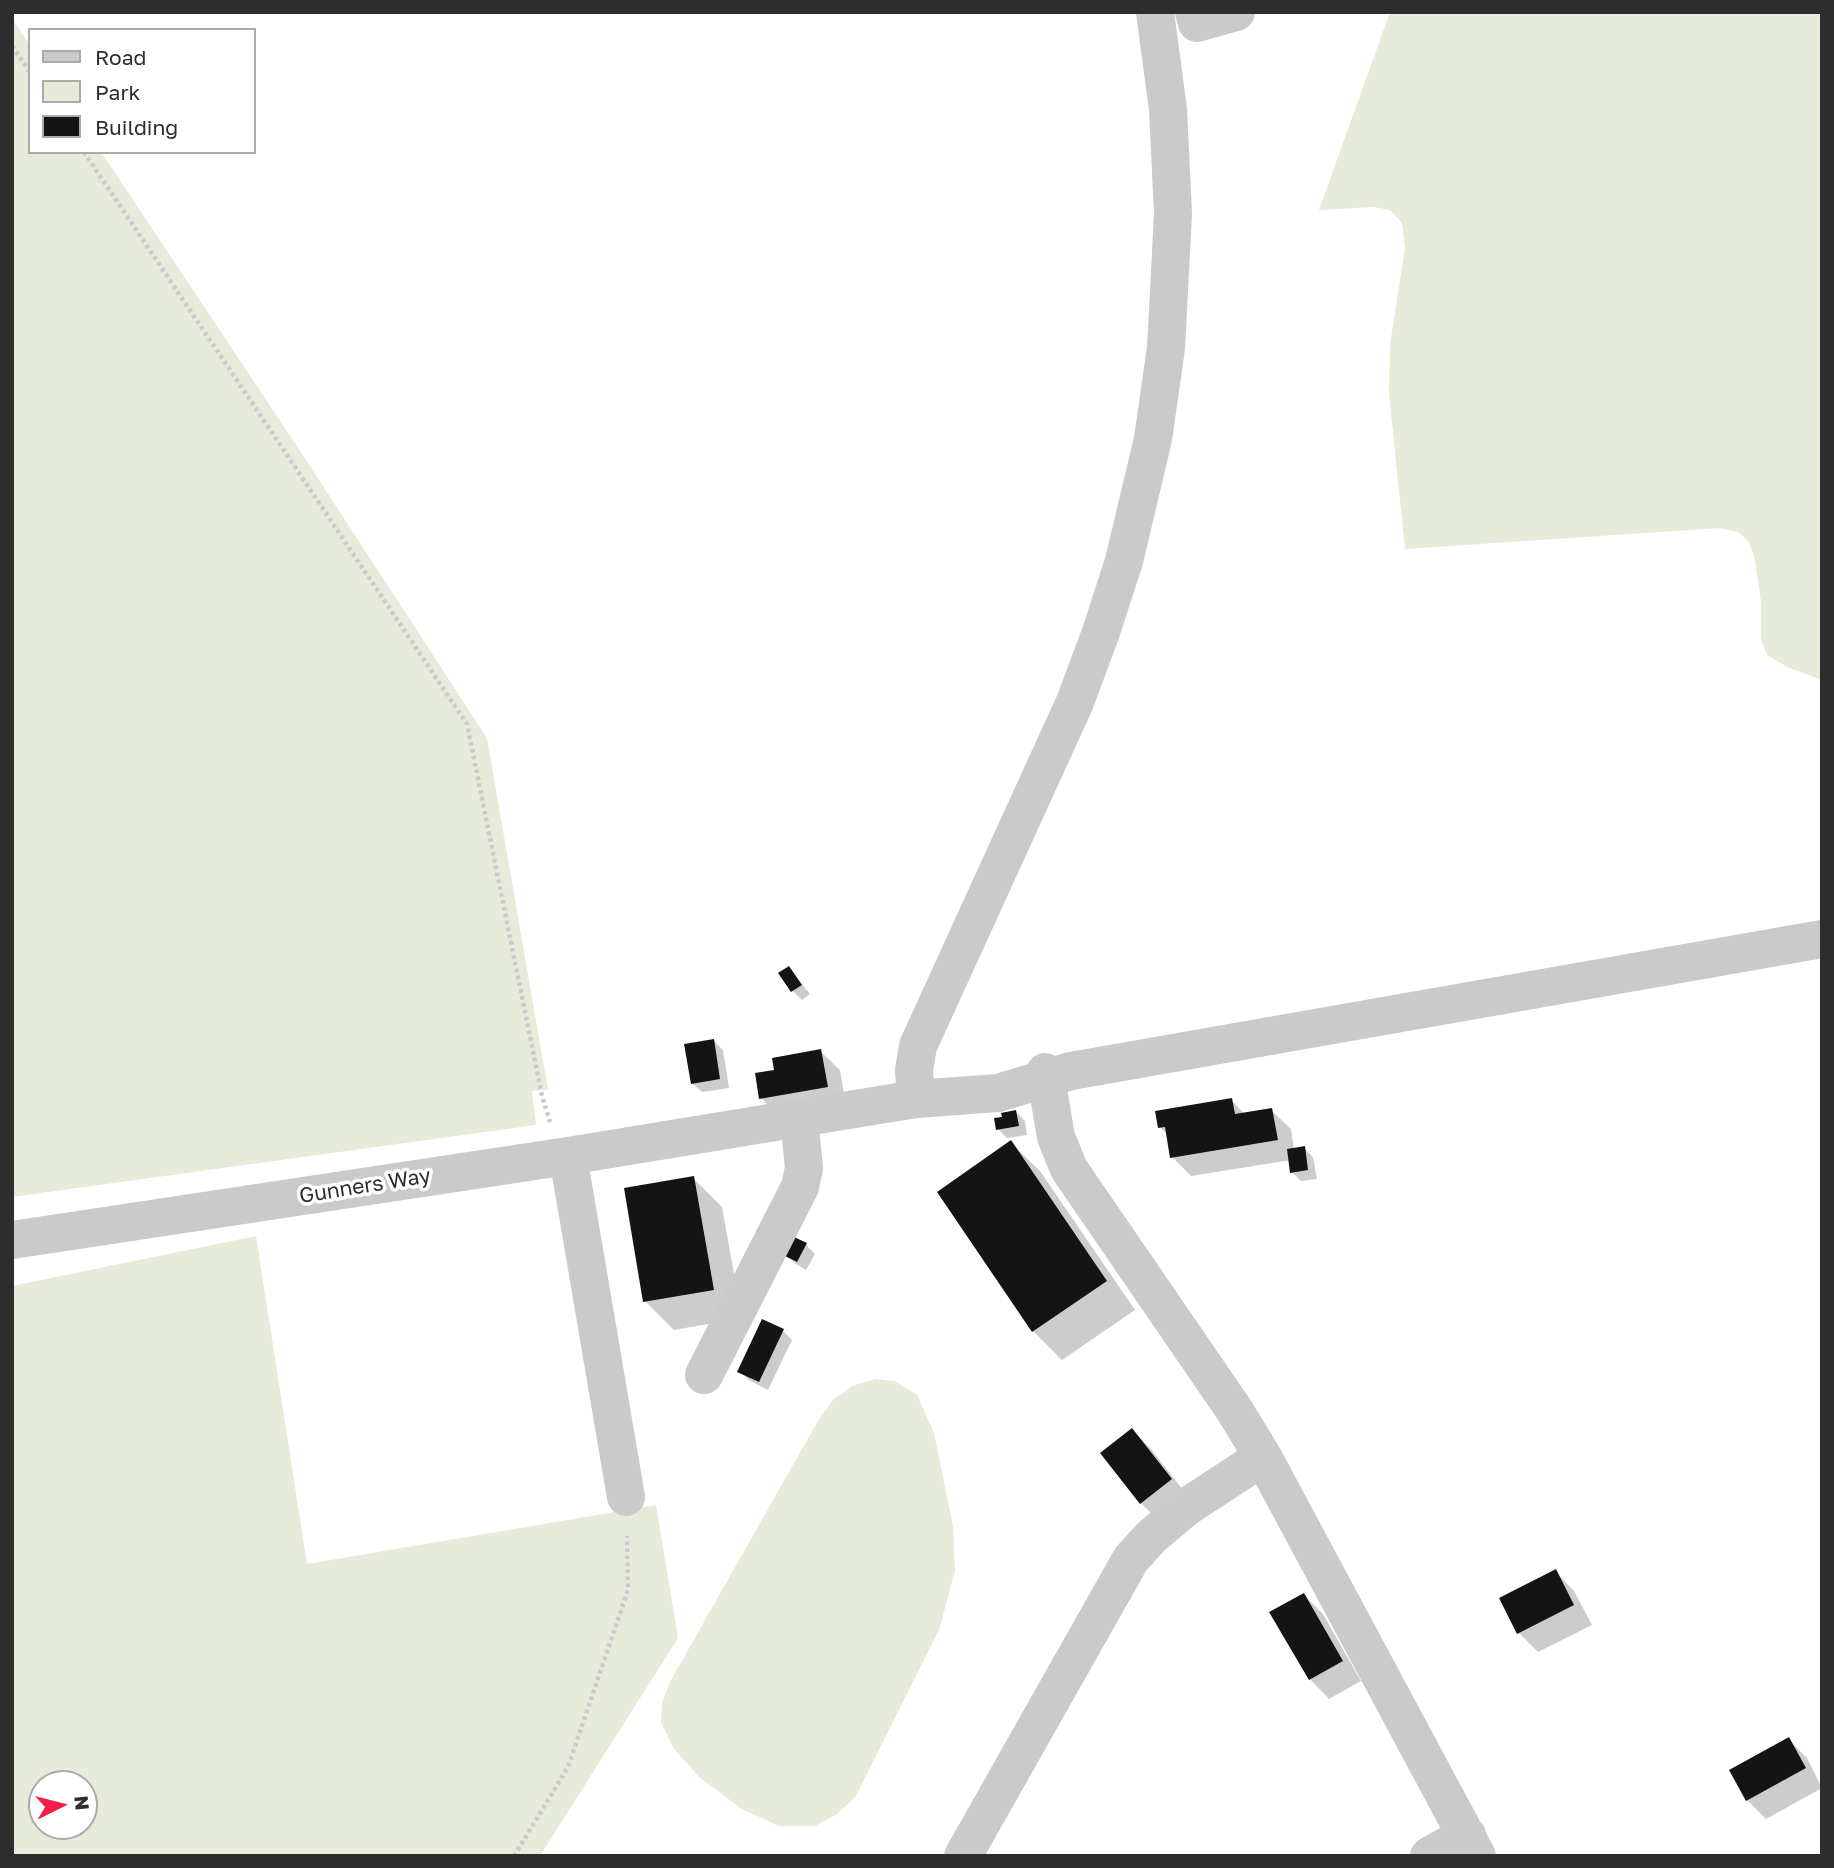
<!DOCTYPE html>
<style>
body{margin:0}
#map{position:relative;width:1834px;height:1868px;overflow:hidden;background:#fff;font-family:"Golos Text",sans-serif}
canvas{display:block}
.frame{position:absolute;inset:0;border:14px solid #2d2d2d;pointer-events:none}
.legend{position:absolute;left:28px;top:28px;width:228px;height:126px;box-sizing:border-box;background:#fff;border:2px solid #ababab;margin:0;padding:9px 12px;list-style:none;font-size:21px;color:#2d2d2d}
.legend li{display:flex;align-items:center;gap:14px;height:35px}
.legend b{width:35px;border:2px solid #ababab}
.north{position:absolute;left:28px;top:1770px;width:70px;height:70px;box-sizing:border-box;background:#fff;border:2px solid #ababab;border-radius:50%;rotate:84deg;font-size:19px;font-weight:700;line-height:28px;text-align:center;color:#2d2d2d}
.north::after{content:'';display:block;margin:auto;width:24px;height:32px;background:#f51e4a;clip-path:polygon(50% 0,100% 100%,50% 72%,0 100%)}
</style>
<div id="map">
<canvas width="1834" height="1868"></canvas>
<div class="frame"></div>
<ul class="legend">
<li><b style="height:9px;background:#cacaca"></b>Road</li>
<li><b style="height:19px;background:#e6ecd9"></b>Park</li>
<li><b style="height:19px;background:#141414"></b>Building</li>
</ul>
<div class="north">N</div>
</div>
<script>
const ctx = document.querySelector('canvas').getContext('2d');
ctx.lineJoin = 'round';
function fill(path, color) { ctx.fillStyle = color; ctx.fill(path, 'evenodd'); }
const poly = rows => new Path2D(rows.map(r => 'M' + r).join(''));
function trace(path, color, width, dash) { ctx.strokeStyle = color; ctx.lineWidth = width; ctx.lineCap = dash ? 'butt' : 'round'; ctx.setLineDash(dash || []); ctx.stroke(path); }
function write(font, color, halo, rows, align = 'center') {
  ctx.font = font + ' "Golos Text",sans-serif'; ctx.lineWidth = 7; ctx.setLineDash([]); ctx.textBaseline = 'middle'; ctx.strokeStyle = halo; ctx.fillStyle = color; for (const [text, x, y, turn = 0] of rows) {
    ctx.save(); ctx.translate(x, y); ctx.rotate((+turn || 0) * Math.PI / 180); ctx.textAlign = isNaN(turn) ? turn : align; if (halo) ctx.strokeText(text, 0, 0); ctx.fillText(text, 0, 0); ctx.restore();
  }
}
fill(poly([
 [1390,12,1822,12,1822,680,1787,667,1767,655,1761,639,1761,602,1755,560,1749,542,1738,532,1720,528,1405,549,1389,394,1390,345,1405,247,1402,223,1390,210,1374,207,1319,210],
 [12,19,30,45,30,152,101,152,306,460,487,738,548,1090,532,1091,536,1125,12,1197],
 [256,1236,307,1564,656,1505,678,1638,540,1856,12,1856,12,1286],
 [42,1784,84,1784,84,1826,42,1826],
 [875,1379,895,1381,917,1395,934,1433,953,1526,955,1571,939,1630,856,1796,836,1815,815,1826,779,1826,742,1809,700,1778,674,1749,661,1722,662,1703,671,1680,819,1419,833,1400,852,1386]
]), '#e6ecd9');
fill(poly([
 [789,968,810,994,802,1000,793,991],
 [714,1041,723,1050,729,1088,702,1092,692,1083],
 [820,1051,840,1070,846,1106,780,1117,761,1098,776,1072],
 [1231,1100,1245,1114,1271,1110,1291,1129,1294,1150,1304,1148,1313,1157,1317,1179,1301,1181,1292,1172,1291,1160,1191,1176,1172,1157,1168,1135,1160,1127],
 [1016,1112,1025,1121,1027,1135,1007,1138,998,1129,1005,1118],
 [1011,1143,1040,1171,1135,1310,1062,1360,1033,1331],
 [693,1178,722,1207,742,1318,674,1330,645,1301],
 [806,1245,815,1254,806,1270,796,1264,787,1255],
 [783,1331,792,1340,768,1390,749,1380,739,1371],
 [1132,1430,1151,1449,1190,1499,1160,1522,1141,1503],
 [1555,1571,1574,1591,1592,1625,1538,1652,1519,1633],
 [1304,1595,1323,1614,1361,1681,1329,1699,1310,1679],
 [1788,1739,1807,1758,1822,1788,1766,1819,1747,1800]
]), '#0003');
fill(poly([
 [789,966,802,985,791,992,778,973],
 [714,1039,720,1079,691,1084,684,1044],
 [821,1049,828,1087,759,1099,755,1073,774,1070,772,1058],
 [1232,1098,1235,1114,1272,1108,1278,1140,1170,1158,1165,1127,1158,1128,1155,1111],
 [1016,1110,1019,1126,996,1130,994,1118,1002,1117,1001,1113],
 [1011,1140,1107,1281,1032,1332,937,1192],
 [1305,1146,1308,1170,1290,1173,1287,1149],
 [694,1176,714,1290,643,1302,624,1188],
 [794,1237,807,1243,797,1262,785,1256],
 [762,1319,784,1329,759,1382,737,1372],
 [1132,1428,1172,1479,1140,1504,1100,1453],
 [1556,1569,1574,1605,1517,1634,1499,1598],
 [1304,1593,1343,1661,1309,1680,1269,1612],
 [1789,1737,1806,1768,1746,1801,1729,1770]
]), '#141414');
trace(poly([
 [12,46,30,72],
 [84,152,467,724,542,1096,550,1122],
 [514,1856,568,1767,628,1590,627,1536]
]), '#cacaca', 4.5, [3.5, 3.5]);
trace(poly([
 [1194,12,1197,23,1236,12],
 [1045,1072,1056,1137,1069,1169,1235,1411,1263,1457,1477,1856],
 [916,1099,914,1070,918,1046,1075,702,1101,632,1124,561,1153,439,1166,348,1173,214,1168,109,1155,12],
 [568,1156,626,1497],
 [12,1240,568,1156,916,1099,998,1093,1071,1071,1822,939],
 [704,1375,800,1187,804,1168,799,1119],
 [963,1856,1131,1559,1151,1537,1188,1506,1263,1457],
 [1429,1856,1467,1835]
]), '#cacaca', 38);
write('21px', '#2d2d2d', '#fff', [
 ["Gunners Way",365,1186,-9]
]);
</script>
